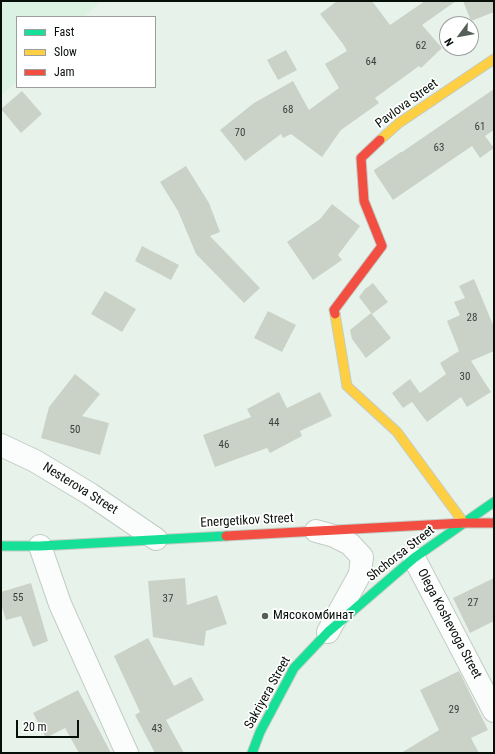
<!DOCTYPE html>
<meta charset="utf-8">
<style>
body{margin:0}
#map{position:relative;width:495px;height:754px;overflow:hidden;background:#e7f3ea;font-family:"Roboto Condensed",sans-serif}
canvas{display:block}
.frame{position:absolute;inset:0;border:2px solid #070f09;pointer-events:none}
.legend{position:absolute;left:16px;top:16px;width:140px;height:72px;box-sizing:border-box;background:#fff;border:1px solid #9c9f9d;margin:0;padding:5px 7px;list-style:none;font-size:12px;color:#070f09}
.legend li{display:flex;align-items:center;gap:8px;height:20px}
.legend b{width:20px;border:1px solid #9c9f9d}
.north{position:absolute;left:439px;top:16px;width:40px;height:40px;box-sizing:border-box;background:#fff;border:1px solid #9c9f9d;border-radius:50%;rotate:238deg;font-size:11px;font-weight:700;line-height:16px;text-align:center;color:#070f09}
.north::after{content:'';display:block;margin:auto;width:14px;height:18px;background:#555f58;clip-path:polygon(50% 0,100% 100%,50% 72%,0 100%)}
.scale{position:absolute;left:16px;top:720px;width:63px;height:18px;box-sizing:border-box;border:2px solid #070f09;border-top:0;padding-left:5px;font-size:12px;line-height:14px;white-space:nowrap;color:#070f09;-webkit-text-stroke:3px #fff;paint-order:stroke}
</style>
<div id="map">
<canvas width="495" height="754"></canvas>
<div class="frame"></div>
<ul class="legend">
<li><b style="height:5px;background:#16e098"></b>Fast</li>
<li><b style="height:5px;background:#ffcf43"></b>Slow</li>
<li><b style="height:5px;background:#f24e42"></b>Jam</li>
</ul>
<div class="north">N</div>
<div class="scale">20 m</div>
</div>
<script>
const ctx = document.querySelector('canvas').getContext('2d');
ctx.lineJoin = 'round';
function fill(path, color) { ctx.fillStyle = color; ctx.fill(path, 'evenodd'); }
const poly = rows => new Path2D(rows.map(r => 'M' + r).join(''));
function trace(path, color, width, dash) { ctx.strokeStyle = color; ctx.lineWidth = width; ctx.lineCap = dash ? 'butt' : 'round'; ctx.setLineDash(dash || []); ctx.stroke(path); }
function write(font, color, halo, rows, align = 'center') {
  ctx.font = font + ' "Roboto Condensed",sans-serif'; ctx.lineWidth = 3.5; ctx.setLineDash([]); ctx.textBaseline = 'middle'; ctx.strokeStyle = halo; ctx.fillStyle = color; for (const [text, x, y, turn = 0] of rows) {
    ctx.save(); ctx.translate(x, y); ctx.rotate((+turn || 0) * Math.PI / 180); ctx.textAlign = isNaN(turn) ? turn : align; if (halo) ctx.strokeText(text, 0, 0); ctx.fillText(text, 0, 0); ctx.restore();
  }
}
fill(poly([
 [1,1,101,1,84,17,17,17,17,81,1,96]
]), '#dbf1e1');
fill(poly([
 [337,1,372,1,390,25,425,1,456,1,422,25,442,48,421,68,419,66,375,98,379,103,341,130,322,157,291,134,283,138,281,134,245,161,220,130,254,103,293,81,309,110,339,88,325,64,347,51,343,44,320,14],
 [463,1,494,1,494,12,471,21],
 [286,50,297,70,278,80,267,60],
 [494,89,494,130,485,136,494,148,480,158,472,146,393,200,375,173,374,170,401,152,402,152],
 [22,91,42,114,21,133,1,109],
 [186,166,209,203,220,232,210,236,260,288,244,303,196,254,178,211,160,182],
 [332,204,360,226,338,255,342,260,313,280,287,242,320,219],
 [142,246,179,265,171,280,135,261],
 [474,279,494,327,494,351,471,361,491,392,467,407,461,397,427,422,412,402,403,408,392,393,410,379,420,393,446,374,440,363,459,351,447,321,460,315,454,302,465,298,459,286],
 [373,283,388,302,372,314,359,297,365,289],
 [105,291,136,309,122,332,91,314],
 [268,311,296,325,282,352,254,338],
 [371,313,391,338,366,358,352,339,350,330],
 [75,374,100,394,82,416,109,423,100,455,41,438,49,407],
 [279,392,287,408,320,392,332,416,300,431,302,436,270,453,267,448,215,467,203,435,251,417,247,409],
 [185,578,187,605,217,595,227,624,206,631,204,646,153,637,148,581],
 [494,578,494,621,470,633,453,598],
 [31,583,48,641,33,647,21,616,6,620,1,604,1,592],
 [148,638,174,686,191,677,204,700,166,720,184,753,155,753,135,715,140,712,114,656],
 [459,671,488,730,471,738,479,753,401,753,439,730,420,690],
 [78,690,111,753,79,753,65,728,46,738,33,713]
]), '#cad2c8');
const street = poly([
 [1,445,35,461,90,494,156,539],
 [316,531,334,536,350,544,362,557,360,574,328,632],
 [40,546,60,604,127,753],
 [414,558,494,711]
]);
const fast = poly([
 [1,546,40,546,226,536],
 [252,753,260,732,294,668,328,632,414,558,494,502]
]);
const slow = poly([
 [380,140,399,123,494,59],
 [335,314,347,386,397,432,464,523]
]);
const jam = poly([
 [335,314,334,310,382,246,364,201,361,158,380,140],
 [226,536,464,523,494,523]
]);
trace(street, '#c2ccc5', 24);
trace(fast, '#c2ccc5', 11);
trace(slow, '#c2ccc5', 11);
trace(jam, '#c2ccc5', 11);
trace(street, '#fbfdfc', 22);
trace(fast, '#16e098', 9);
trace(slow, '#ffcf43', 9);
trace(jam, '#f24e42', 9);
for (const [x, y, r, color] of [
 [265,616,4,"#555f58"]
]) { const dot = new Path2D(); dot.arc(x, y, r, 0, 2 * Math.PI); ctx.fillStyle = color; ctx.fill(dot); trace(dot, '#fff', 1.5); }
write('11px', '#384039', null, [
 ["62",421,46],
 ["64",371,62],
 ["68",288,110],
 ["61",480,127],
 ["70",240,133],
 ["63",439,148],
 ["28",472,318],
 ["30",465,377],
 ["44",274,423],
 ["50",75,430],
 ["46",224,445],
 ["55",18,598],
 ["37",168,599],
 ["27",473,603],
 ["29",454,710],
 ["43",157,729]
]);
write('13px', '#070f09', '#fff', [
 ["Pavlova Street",407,104,-36],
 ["Nesterova Street",80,489,32],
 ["Energetikov Street",247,521,-3],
 ["Shchorsa Street",401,554,-38],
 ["Olega Koshevoga Street",449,624,62],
 ["Sakriyera Street",268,693,-61]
]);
write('13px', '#070f09', '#fff', [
 ["Мясокомбинат",273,616]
], 'left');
</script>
